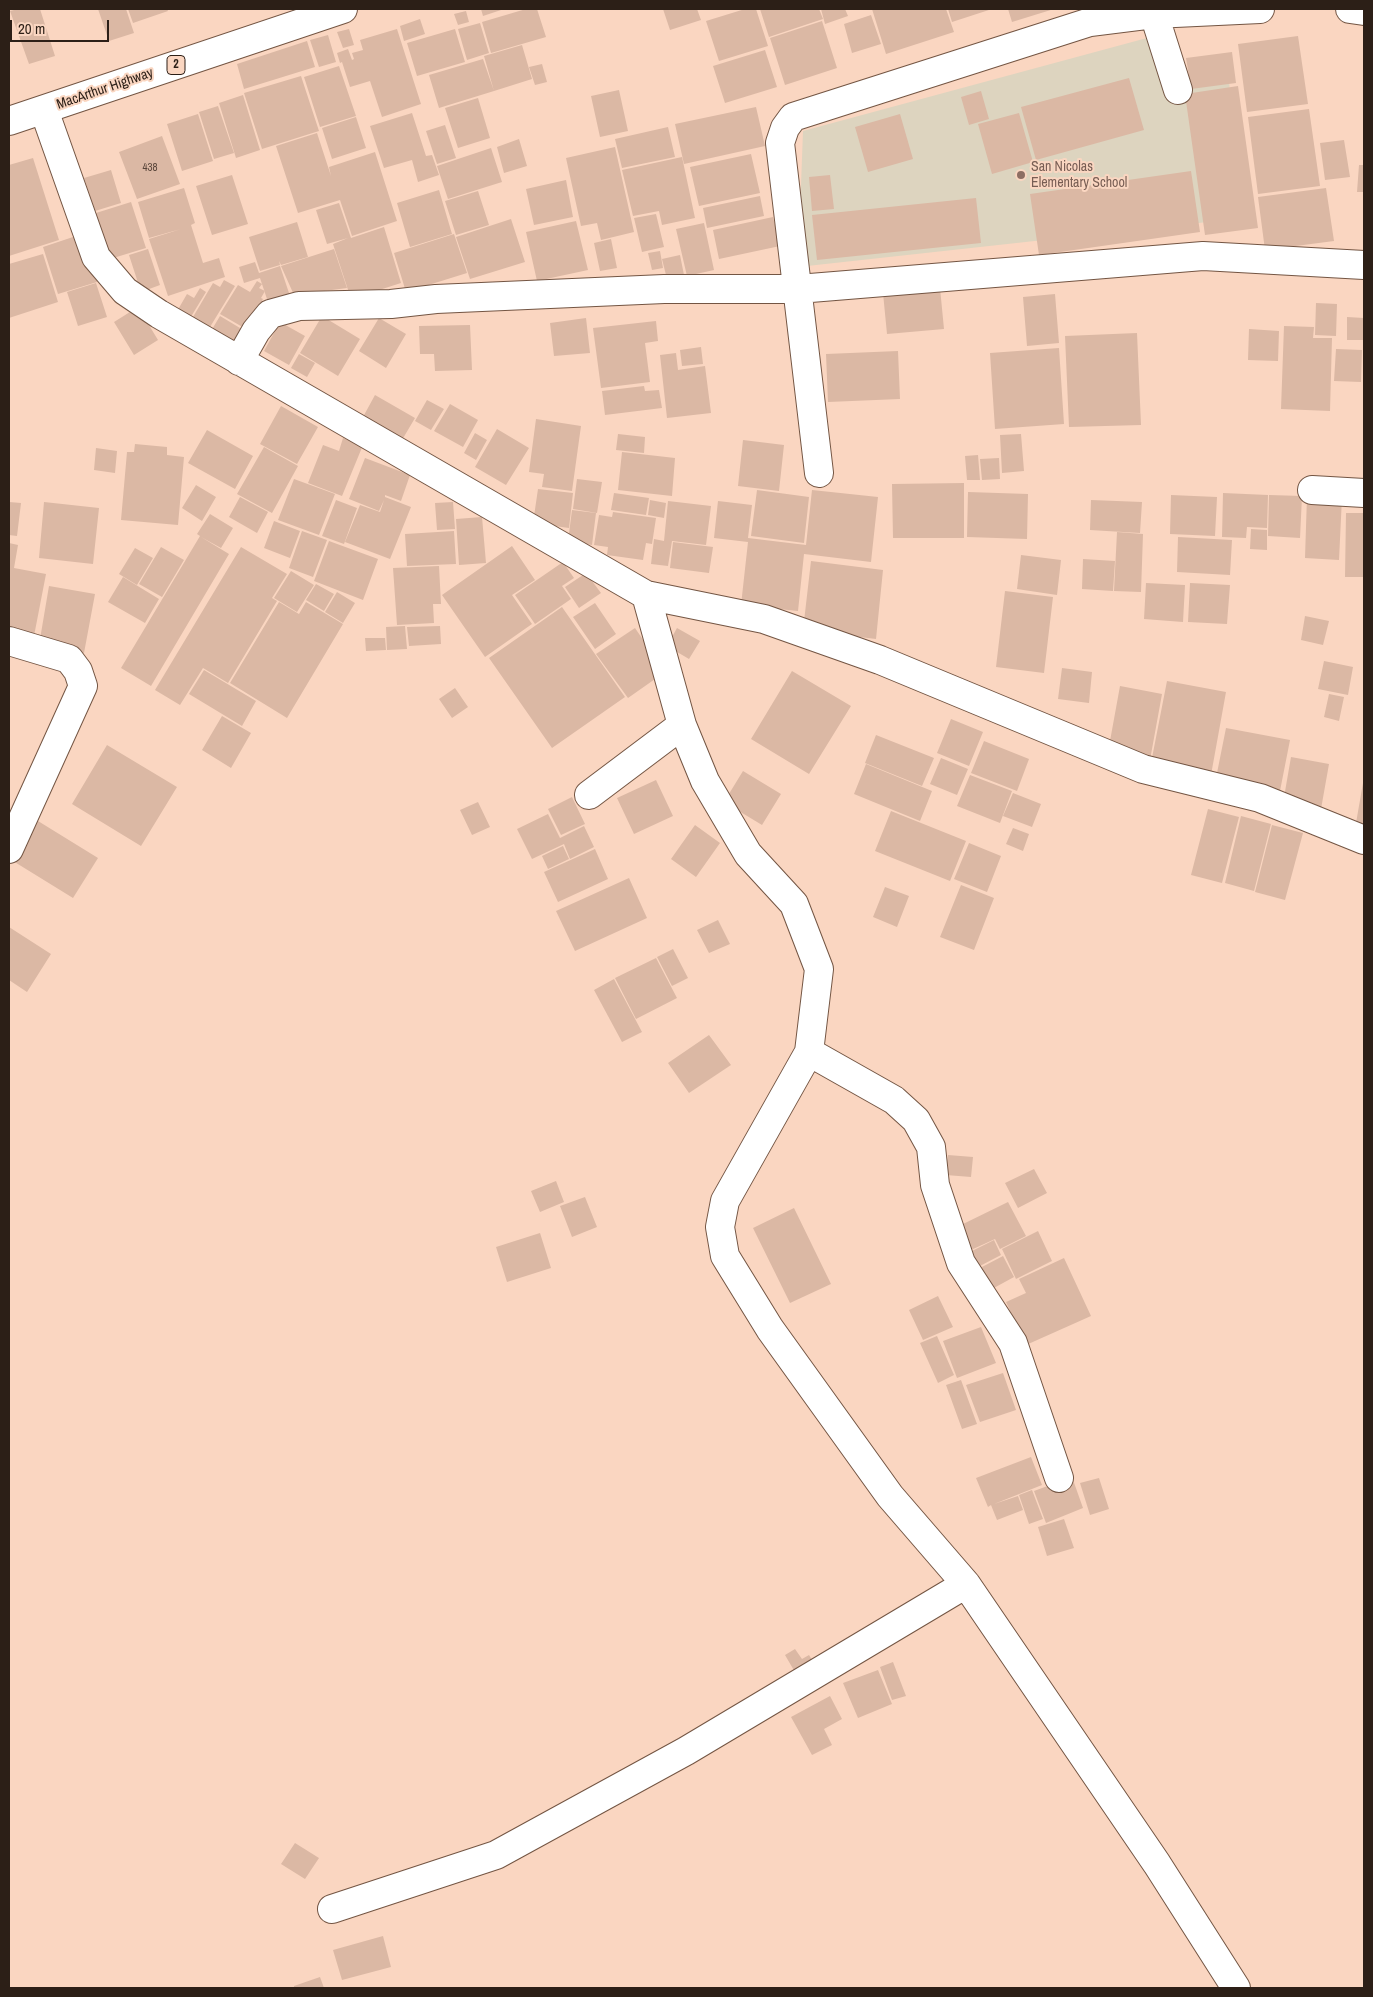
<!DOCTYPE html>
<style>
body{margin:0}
#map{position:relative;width:1373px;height:1997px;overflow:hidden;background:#fad6c1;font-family:"Archivo Narrow",sans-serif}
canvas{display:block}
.frame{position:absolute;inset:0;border:10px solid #2c1f17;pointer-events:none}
.scale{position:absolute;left:10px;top:20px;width:99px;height:22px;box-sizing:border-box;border:2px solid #2c1f17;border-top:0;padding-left:6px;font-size:15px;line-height:18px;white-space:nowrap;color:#2c1f17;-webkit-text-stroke:4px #fad6c1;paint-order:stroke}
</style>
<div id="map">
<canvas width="1373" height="1997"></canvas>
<div class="frame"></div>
<div class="scale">20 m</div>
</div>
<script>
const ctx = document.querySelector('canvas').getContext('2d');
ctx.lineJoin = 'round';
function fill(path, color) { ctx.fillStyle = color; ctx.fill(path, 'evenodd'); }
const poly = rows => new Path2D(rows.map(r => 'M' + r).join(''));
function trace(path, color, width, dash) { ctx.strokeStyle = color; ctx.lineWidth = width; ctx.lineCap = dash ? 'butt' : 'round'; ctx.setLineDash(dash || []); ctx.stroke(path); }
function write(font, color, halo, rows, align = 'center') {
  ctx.font = font + ' "Archivo Narrow",sans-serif'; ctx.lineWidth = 4; ctx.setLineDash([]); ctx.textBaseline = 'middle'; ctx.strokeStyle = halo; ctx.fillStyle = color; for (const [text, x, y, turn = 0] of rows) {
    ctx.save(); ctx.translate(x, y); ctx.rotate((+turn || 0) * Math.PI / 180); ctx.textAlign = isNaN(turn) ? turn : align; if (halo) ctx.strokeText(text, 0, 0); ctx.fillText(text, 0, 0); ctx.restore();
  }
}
fill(poly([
 [1158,35,1170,76,1228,73,1244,218,798,267,803,131]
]), '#ddd4bf');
fill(poly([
 [18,9,40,9,55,56,29,64,10,11],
 [98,9,126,9,134,33,109,41],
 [128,9,167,9,168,11,133,23],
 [481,9,504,9,483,16],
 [526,9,537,9,546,37,491,53,482,22],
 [663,9,697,9,701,20,670,30],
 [745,9,756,9,768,46,719,61,706,21],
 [760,9,819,9,823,19,769,37],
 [821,9,845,9,848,16,825,24],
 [872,9,946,9,954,32,886,54],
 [948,9,992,9,952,22],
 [1008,9,1054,9,1012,22],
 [466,11,469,22,458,25,454,14],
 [871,15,881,44,852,53,844,24],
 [420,19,425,34,404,41,400,26],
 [822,21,837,68,785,85,770,38],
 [480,23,489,53,467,60,458,29],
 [349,29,354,45,343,48,337,32],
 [397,29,421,104,382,117,370,81,350,87,342,62,340,63,337,53,348,49,352,60,354,59,352,53,363,50,360,40],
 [455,29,465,62,417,76,407,43],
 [328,35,336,62,319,67,310,40],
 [1298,36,1308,104,1247,112,1238,44],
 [307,41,315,67,244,89,237,64],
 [522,45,532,79,494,91,484,56],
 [765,50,777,87,725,103,713,66],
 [1232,52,1236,83,1191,89,1186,58],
 [483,59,494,91,439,108,429,75],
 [542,64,547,82,535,85,529,67],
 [339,66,356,116,320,127,304,77],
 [301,76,319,131,262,149,244,93],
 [1129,78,1144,130,1036,160,1021,107],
 [1238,86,1258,228,1205,235,1185,94],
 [619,90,628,131,600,137,591,96],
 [981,91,989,119,969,125,961,97],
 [243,95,260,150,236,158,219,103],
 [478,98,490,138,458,148,445,108],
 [218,106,234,153,214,159,199,112],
 [756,107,765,146,684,164,675,124],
 [1309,109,1320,186,1258,194,1248,117],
 [412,113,426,156,432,155,439,175,418,182,412,160,384,168,370,126],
 [1019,113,1033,162,992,174,978,124],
 [198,114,213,161,182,171,167,124],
 [900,114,913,159,868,172,855,127],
 [356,117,366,148,332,159,322,128],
 [445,125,456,158,437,164,426,131],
 [668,127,675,157,622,168,615,139],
 [317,133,331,176,329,167,375,152,397,221,352,236,340,200,298,213,276,146],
 [162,136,180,184,137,199,119,152],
 [519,139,527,166,504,173,497,147],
 [1344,140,1350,177,1325,180,1320,143],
 [615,147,634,232,601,240,597,223,581,226,566,158],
 [491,148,502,182,448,199,437,166],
 [751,154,760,193,699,206,690,167],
 [682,157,695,218,662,225,659,211,633,216,622,170],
 [33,158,59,240,9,256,9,165],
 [1359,165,1364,165,1364,192,1357,192],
 [111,170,121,203,95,211,84,178],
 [1191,171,1200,232,1039,255,1030,194],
 [232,175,248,224,212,235,196,186],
 [830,175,834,209,812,211,809,177],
 [566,180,573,217,534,225,526,189],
 [184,188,195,223,191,225,203,263,219,258,225,277,168,296,149,239,181,229,149,238,138,202],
 [1326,188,1334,241,1265,250,1258,197],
 [439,190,452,234,410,247,397,203],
 [478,191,489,225,456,235,445,201],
 [760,196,764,216,707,228,703,208],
 [976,198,981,243,817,260,812,215],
 [131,202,146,248,110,259,96,213],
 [339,203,351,238,384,227,401,283,351,299,333,244,348,238,327,244,316,210],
 [656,214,664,247,642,252,634,218],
 [773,217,780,246,719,259,713,230],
 [511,219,525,262,470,279,456,237],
 [576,221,588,270,537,281,526,232],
 [297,222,308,257,281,265,279,261,280,265,260,271,249,237],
 [704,223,714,270,687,276,676,229],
 [82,234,97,282,58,294,43,247],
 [454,234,467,273,406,292,394,253],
 [611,239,617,268,600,271,594,243],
 [148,249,160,285,141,292,129,255],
 [334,249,347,288,294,295,281,266],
 [660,251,663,268,652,270,648,253],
 [43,254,58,302,9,318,9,264],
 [680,255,684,275,667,279,662,259],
 [255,262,259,273,280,266,291,299,269,305,260,278,244,283,239,267],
 [224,280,235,286,210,327,193,317,213,283,220,287],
 [257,281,262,284,259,288,265,291,261,298,263,299,246,329,220,314,238,285,250,292],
 [96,283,107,317,78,326,67,292],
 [200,288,206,292,189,320,176,313,187,294,194,298],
 [940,288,944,329,887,334,883,293],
 [1055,294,1059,343,1027,346,1023,297],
 [1316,303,1337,304,1336,336,1315,335],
 [138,307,158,340,134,355,114,322],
 [220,316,245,331,233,351,208,336],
 [322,316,360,339,338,376,300,353],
 [1347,317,1364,318,1364,340,1347,340],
 [379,318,406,334,386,368,359,351],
 [586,318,590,353,554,356,550,323],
 [656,321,658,341,645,343,650,382,601,388,593,328],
 [280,322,305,336,289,365,264,351],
 [470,325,472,370,435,371,434,354,420,354,419,326],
 [1284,326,1314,327,1313,338,1332,338,1330,411,1281,409],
 [1249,329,1279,331,1278,361,1248,360],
 [1137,333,1141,425,1069,427,1065,336],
 [701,347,703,364,682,366,680,350],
 [1059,348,1064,424,995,429,990,353],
 [1336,349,1362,350,1361,382,1334,381],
 [898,351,900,399,828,402,826,354],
 [676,353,678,370,705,366,711,413,667,418,660,355],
 [299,354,315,363,307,377,291,368],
 [644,386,645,391,659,390,662,408,605,415,602,391],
 [375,395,415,418,402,440,363,417],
 [427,400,444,409,431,430,415,421],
 [450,404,478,420,463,447,434,431],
 [281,406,318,427,297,464,260,444],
 [536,419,581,426,572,491,542,487,544,474,529,472],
 [497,429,529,448,506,485,475,467],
 [207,430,253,456,235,489,188,463],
 [475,433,487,440,476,460,464,453],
 [618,434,645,437,644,453,616,450],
 [1021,434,1024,471,1002,473,1000,435],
 [343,438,363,445,342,496,308,483,323,445,339,451],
 [743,440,784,445,779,491,738,486],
 [135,444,167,447,167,455,184,457,178,525,121,520,127,452,134,452],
 [264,447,298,466,272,513,237,494],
 [96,448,117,451,115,473,94,470],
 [622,452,675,458,672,496,618,490],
 [978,455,980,480,967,480,965,456],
 [365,458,410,475,401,501,385,495,385,497,411,507,390,559,345,542,360,505,380,512,384,500,379,511,349,499],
 [999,458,1000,479,982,480,980,459],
 [294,479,335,494,319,535,278,520],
 [577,479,602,482,597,513,573,509],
 [964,483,964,538,893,538,892,484],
 [196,485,216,497,202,521,182,508],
 [538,489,573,493,569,528,533,523],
 [757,490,809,497,804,543,751,536],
 [812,490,878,497,871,562,804,554,798,611,741,605,748,542,714,538,718,501,752,505,748,538,806,545],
 [968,492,1028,494,1027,539,967,537],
 [614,493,649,498,646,515,611,510],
 [1223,493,1268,495,1267,528,1247,527,1246,538,1222,537],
 [1171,495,1217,497,1215,536,1170,534],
 [1269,495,1302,496,1300,538,1268,536],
 [1307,496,1342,497,1339,560,1305,558],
 [240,497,268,512,257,533,229,517],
 [336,500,357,508,344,544,322,536],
 [650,500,666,503,664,518,648,515],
 [1091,500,1142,502,1140,533,1090,530],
 [668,501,711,506,706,545,672,541,668,566,651,564,654,539,664,541],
 [9,502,21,503,17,536,9,535],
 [44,502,99,508,93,564,39,558],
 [453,502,455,529,437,530,435,503],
 [572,510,596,513,592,545,568,541],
 [613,512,656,518,652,544,646,543,643,560,607,555,608,547,594,545,599,515,612,517],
 [1346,513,1364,513,1364,577,1345,577],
 [210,514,233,528,221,548,201,537,229,554,151,686,121,668,200,536,197,534],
 [482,517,486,563,459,565,456,519],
 [274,521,300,531,290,558,264,548],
 [1251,529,1267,530,1267,550,1250,549],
 [302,531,327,540,313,577,289,568],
 [454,531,456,564,407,566,405,534],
 [1117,532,1143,534,1141,592,1114,591],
 [1178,537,1232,540,1230,575,1177,572],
 [329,541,378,559,363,600,314,581],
 [673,542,713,547,709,573,670,568],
 [9,543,18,545,14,568,46,574,34,636,9,631],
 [512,546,535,580,512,595,532,624,485,657,442,595],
 [161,547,184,560,162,597,139,584],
 [241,547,287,574,272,598,277,601,228,683,203,668,180,705,155,690],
 [135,548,153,558,137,585,119,574],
 [1021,555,1061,560,1057,595,1017,589],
 [1083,559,1115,561,1113,591,1082,589],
 [811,561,883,570,876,639,803,630],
 [563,562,574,578,562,586,571,599,535,624,515,595],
 [439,566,441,604,433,604,434,623,397,625,393,568],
 [291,571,314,585,297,612,274,598],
 [586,573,601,593,579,608,565,587],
 [123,577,159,599,145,623,108,602],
 [1146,583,1185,585,1183,622,1144,619],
 [1190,583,1230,585,1227,624,1188,622],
 [316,584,334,594,324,611,306,600],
 [49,586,95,594,84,653,39,645],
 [1005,591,1053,597,1044,673,996,667],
 [337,592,355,603,343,623,325,612],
 [279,602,299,614,306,602,343,624,287,718,230,683],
 [595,603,616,634,595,649,573,617],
 [562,607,625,697,552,748,489,658],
 [1305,616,1329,621,1323,645,1301,640],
 [405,626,407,649,387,650,386,627],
 [440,626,441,644,409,646,407,627],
 [635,628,665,672,628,698,596,654],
 [677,628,700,641,689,659,667,646],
 [365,638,385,638,386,650,366,651],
 [1324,661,1353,667,1348,695,1318,689],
 [1062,668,1092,672,1089,703,1058,699],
 [204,670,256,701,242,726,189,694],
 [792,671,851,706,809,774,751,739],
 [1167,681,1226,692,1211,775,1151,763],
 [1120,686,1162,694,1150,760,1108,752],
 [455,688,468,707,452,718,439,699],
 [1329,694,1344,697,1339,721,1324,717],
 [222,716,251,733,231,768,202,750],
 [951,719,983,732,969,766,937,753],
 [1226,728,1290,740,1279,796,1215,783],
 [876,735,934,758,922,786,865,763],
 [984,741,1029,759,1017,791,971,773],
 [107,745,177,787,141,846,72,804],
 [1291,757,1329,764,1321,809,1283,803],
 [941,758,968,769,957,795,930,784],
 [866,764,932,791,920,821,854,794],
 [743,771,781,794,762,825,724,802],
 [970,775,1012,791,1000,823,957,806],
 [656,780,673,816,634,834,617,798],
 [1363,783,1364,783,1364,824,1356,823],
 [1013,793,1041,804,1032,827,1003,816],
 [572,797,585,824,561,835,548,809],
 [478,802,490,827,472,835,460,810],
 [1208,809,1239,817,1222,883,1191,875],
 [891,811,966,841,950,881,875,851],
 [548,814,560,838,584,826,594,847,570,859,564,844,532,859,517,829],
 [1241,816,1271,824,1254,891,1225,883],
 [38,821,98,858,73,898,13,861],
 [695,825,720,843,696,877,671,859],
 [1272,825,1303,833,1285,900,1255,892],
 [1013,828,1029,834,1023,851,1006,844],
 [969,843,1001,856,987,892,954,879],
 [563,846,569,859,548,869,542,856],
 [595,849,608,879,558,902,544,872],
 [629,878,647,918,575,951,556,911],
 [961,885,994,898,974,950,940,937],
 [885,887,909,896,897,927,873,917],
 [718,920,730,944,709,953,697,930],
 [9,927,51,954,27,992,9,980],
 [673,949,688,978,672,986,657,957],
 [656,958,677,998,636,1019,615,978],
 [614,979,642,1032,622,1042,594,990],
 [709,1035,731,1065,689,1093,668,1063],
 [948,1155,973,1157,971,1177,946,1175],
 [1034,1169,1047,1193,1018,1208,1005,1183],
 [556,1181,564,1202,540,1212,531,1191],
 [585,1197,597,1227,572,1237,560,1206],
 [1008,1202,1026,1236,1000,1249,995,1239,971,1250,959,1226],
 [794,1208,831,1284,790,1303,753,1228],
 [1038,1231,1052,1261,1016,1279,1002,1249],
 [540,1233,551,1268,507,1282,496,1247],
 [994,1240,1001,1255,978,1267,970,1252],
 [1003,1256,1014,1277,992,1289,980,1268],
 [1064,1258,1091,1316,1026,1345,1006,1302,1026,1293,1019,1279],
 [938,1296,953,1327,923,1340,909,1310],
 [981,1327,996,1363,957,1378,943,1341],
 [937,1336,954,1375,938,1383,920,1343],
 [1003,1373,1016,1410,980,1422,966,1385],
 [961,1380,977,1424,962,1429,946,1385],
 [1031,1457,1042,1485,994,1504,1018,1496,1023,1510,997,1520,991,1505,988,1507,976,1478],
 [1072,1477,1083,1508,1046,1523,1034,1491],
 [1099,1478,1109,1509,1090,1515,1080,1483],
 [1032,1490,1043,1519,1029,1524,1019,1495],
 [1064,1519,1074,1548,1047,1556,1038,1527],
 [795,1649,802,1659,809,1655,817,1668,799,1679,785,1655],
 [893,1662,906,1696,892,1700,880,1667],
 [878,1670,892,1704,858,1718,843,1683],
 [830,1696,842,1719,824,1729,832,1745,812,1755,791,1717],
 [295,1843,319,1858,305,1879,281,1864],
 [383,1936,391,1967,342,1980,333,1950],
 [320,1977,324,1988,294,1988,294,1986]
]), '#dbb8a4');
const minor = poly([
 [1350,9,1364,11],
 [1154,14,1178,90],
 [44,110,96,257,125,291,159,314,646,595,764,619,880,660,1143,769,1260,798,1364,840],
 [239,361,256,331,270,314,299,306,391,304,436,299,664,289,798,289,1203,256,1364,265],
 [819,473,780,143,785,128,793,117,1090,22,1154,14,1260,9],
 [1312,490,1364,493],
 [646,595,682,725,705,781,748,854,794,904,819,969,809,1052,725,1201,720,1227,725,1256,770,1329,890,1496,966,1584,1157,1864,1236,1988],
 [9,641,69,659,78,671,83,686,9,849],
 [589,795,682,725],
 [809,1052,894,1100,916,1120,931,1147,935,1185,961,1263,1013,1343,1059,1478],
 [332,1909,496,1855,686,1751,966,1584]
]);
const highway = poly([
 [9,121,343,9]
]);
trace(minor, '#735543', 30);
trace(highway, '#735543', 30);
trace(minor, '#fff', 28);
trace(highway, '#fff', 28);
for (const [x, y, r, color] of [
 [1021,175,5,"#8d6e63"]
]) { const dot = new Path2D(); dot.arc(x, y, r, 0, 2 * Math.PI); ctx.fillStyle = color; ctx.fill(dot); trace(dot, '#fad6c1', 2); }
write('11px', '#58453a', null, [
 ["438",150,168]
]);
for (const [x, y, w] of [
 [176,65,18]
]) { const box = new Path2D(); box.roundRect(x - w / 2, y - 9.5, w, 19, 4); ctx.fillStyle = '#fad6c1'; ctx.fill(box); trace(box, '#2c1f17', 1); }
write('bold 12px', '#2c1f17', null, [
 ["2",176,65]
]);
write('14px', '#2c1f17', '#fad6c1', [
 ["MacArthur Highway",105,89,-19]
]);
write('14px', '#785e54', '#fad6c1', [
 ["San Nicolas",1031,167],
 ["Elementary School",1031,183]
], 'left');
</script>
